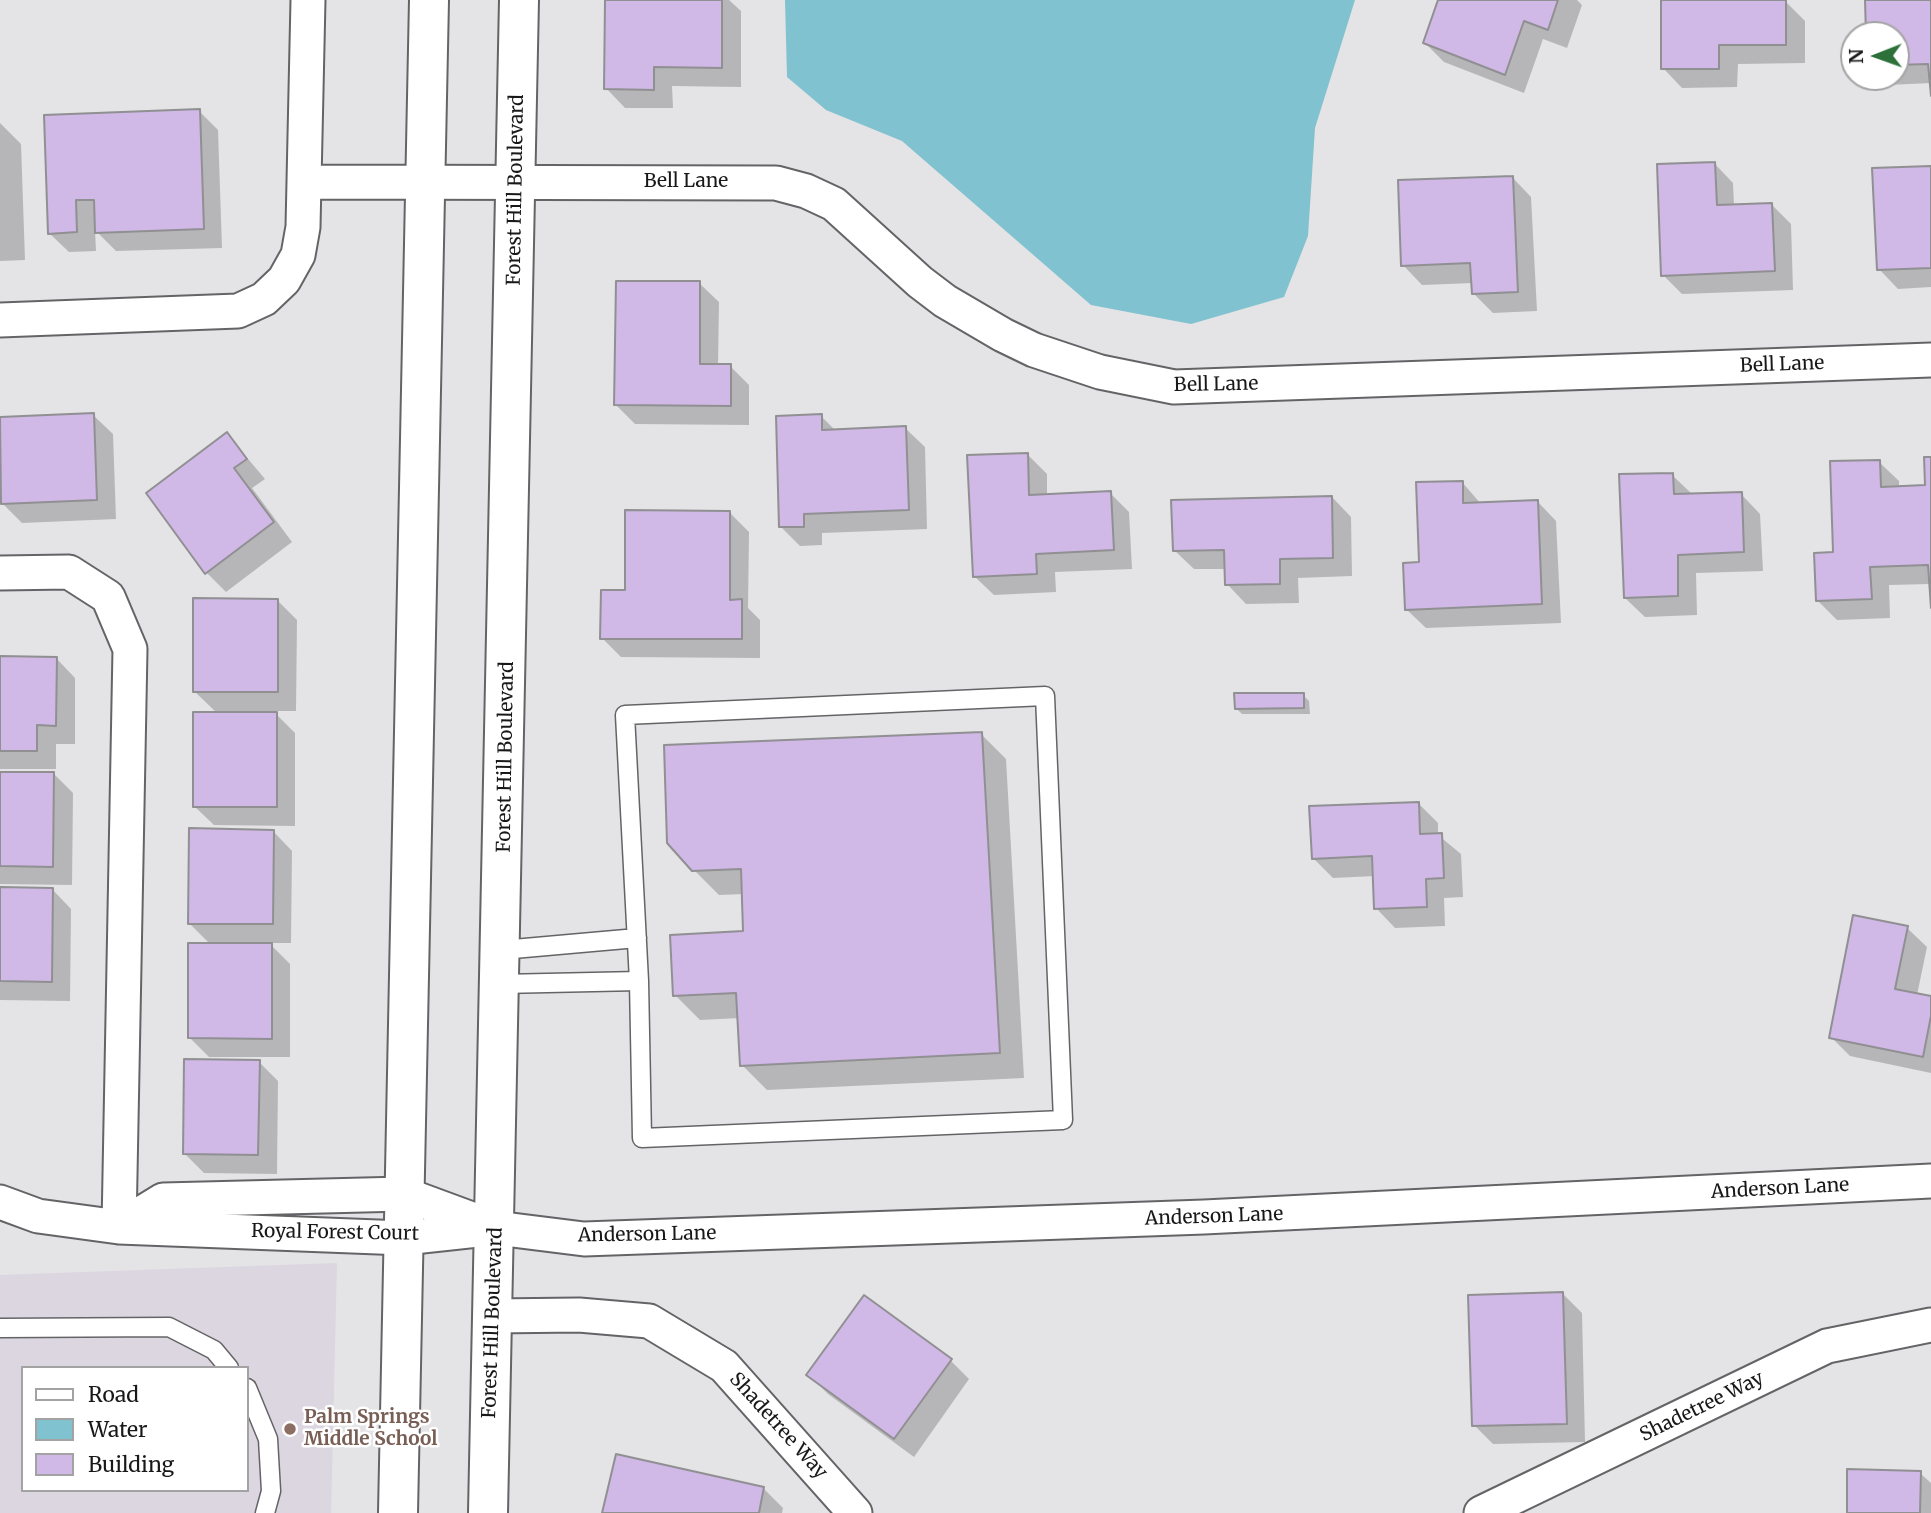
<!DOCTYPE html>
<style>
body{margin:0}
#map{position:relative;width:1931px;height:1513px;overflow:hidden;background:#e4e3e6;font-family:Merriweather,serif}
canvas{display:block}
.legend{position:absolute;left:21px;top:1366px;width:228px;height:126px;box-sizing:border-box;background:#fff;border:2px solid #a3a3a3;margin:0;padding:9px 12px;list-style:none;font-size:21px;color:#181819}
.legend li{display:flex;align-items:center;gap:14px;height:35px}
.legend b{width:35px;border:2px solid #a3a3a3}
.north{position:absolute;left:1840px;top:21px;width:70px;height:70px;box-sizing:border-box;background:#fff;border:2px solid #a3a3a3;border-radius:50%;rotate:269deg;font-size:19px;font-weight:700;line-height:28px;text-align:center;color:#181819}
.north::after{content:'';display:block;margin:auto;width:24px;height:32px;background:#2d703a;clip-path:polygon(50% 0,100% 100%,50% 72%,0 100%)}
</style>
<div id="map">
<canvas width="1931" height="1513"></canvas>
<ul class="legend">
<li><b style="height:9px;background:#fff"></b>Road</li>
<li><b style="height:19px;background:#80c2cf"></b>Water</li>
<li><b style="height:19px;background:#d0b8e7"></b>Building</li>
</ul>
<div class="north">N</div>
</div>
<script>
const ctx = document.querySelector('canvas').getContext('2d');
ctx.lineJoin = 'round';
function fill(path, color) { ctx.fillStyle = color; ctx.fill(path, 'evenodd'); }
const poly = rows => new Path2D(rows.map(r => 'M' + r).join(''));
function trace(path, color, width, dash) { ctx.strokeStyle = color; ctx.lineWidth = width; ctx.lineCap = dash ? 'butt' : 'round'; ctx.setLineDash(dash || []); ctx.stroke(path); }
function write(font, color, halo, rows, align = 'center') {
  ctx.font = font + ' Merriweather,serif'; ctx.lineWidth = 5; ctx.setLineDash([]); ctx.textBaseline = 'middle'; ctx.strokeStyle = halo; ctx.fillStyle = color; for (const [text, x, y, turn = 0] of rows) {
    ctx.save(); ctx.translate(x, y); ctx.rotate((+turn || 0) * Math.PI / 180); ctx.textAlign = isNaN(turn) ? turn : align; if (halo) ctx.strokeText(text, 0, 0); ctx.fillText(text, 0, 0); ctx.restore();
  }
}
fill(poly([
 [337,1263,331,1513,0,1513,0,1275],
 [23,1368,247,1368,247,1490,23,1490]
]), '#dbd6e0');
fill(poly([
 [785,0,1355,0,1315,128,1308,236,1284,297,1191,324,1091,305,902,141,826,110,787,77]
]), '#80c2cf');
fill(poly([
 [606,0,729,0,741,11,741,87,672,86,673,108,625,108,606,88],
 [1440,0,1577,0,1582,5,1567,48,1543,39,1524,93,1444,62,1425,43],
 [1662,0,1785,1,1805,21,1805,63,1738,64,1737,87,1682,88,1663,68],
 [1866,0,1931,0,1931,94,1931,83,1888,85,1881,77,1896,77,1896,35,1868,35],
 [199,111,218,130,222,248,116,251,95,230,96,251,69,252,49,233,45,116],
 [0,123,21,144,25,260,0,261],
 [1714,163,1733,183,1734,206,1772,205,1791,224,1793,290,1682,294,1663,275],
 [1931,169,1931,287,1898,289,1879,269],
 [1512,177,1531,197,1537,311,1493,313,1473,293,1473,283,1422,285,1403,265],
 [699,283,719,302,718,366,730,366,749,385,749,425,635,424,616,405],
 [93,415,113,434,116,519,22,523,3,504,0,419],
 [821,416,836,431,905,428,925,447,927,529,822,533,822,545,800,546,781,527],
 [227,434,265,479,252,488,292,542,226,592,207,573],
 [1027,454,1047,474,1047,496,1110,493,1129,512,1132,569,1055,572,1056,592,994,595,974,576],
 [1931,459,1931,607,1930,584,1889,585,1890,618,1837,620,1818,601,1834,554,1879,462,1899,481,1899,488,1927,487],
 [1672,475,1692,494,1741,494,1760,514,1763,571,1696,573,1697,615,1645,617,1625,598],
 [1462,482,1481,504,1537,501,1556,521,1561,623,1426,628,1406,609,1421,564],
 [1332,497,1351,517,1352,576,1298,578,1299,603,1246,604,1227,584,1226,569,1194,569,1174,550],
 [729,512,749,532,748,608,760,620,760,658,621,657,602,638,627,592],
 [277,600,297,620,296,711,273,711,295,733,295,826,214,825,194,806,217,713,194,691],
 [0,658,56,658,75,678,75,744,56,744,56,769,0,769],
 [1303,695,1309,701,1310,714,1242,714,1236,708],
 [981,734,1006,759,1024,1078,767,1090,742,1065,740,1018,700,1020,675,995,744,933,744,894,719,895,693,869],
 [0,773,54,774,73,793,72,885,0,884],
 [1418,803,1438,823,1438,835,1461,854,1463,897,1444,898,1445,926,1395,928,1376,908,1375,876,1333,878,1313,858],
 [273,831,292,851,291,943,269,943,290,964,290,1057,209,1057,190,1038,211,945,189,923],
 [0,889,52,889,71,909,70,1001,0,1000],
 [1907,928,1927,947,1917,995,1931,998,1931,1073,1850,1056,1831,1037],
 [259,1062,278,1081,277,1174,204,1173,184,1153],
 [1563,1294,1582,1313,1585,1442,1493,1444,1474,1425],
 [950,1360,969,1379,914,1457,828,1394,809,1375],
 [617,1456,764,1489,783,1508,782,1513,604,1513],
 [1920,1473,1931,1483,1931,1513,1848,1513]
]), '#0003');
const building = poly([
 [605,0,722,0,722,68,654,67,654,90,604,89,605,0],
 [1438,0,1558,0,1548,30,1524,21,1505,75,1423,43,1438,0],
 [1661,0,1786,0,1786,45,1719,45,1719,69,1661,69,1661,0],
 [1865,0,1931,0,1931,96,1928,64,1896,65,1896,35,1866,35,1865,0],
 [200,109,204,229,95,233,94,200,76,200,77,232,48,234,44,115,200,109],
 [1715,162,1717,205,1772,203,1775,271,1661,276,1657,164,1715,162],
 [1931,166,1931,268,1877,270,1872,168,1931,166],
 [1513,176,1518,292,1472,294,1470,263,1401,266,1398,180,1513,176],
 [616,281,700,281,700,364,731,364,731,406,614,405,616,281],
 [94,413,97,500,1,504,0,417,94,413],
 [822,414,822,430,906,426,909,510,804,514,804,527,779,527,776,416,822,414],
 [227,432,247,459,234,468,274,522,205,574,146,493,227,432],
 [1028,453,1029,495,1111,491,1114,550,1036,554,1037,574,973,577,967,455,1028,453],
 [1924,457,1931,457,1931,608,1928,565,1870,567,1872,599,1816,601,1814,553,1833,552,1830,461,1880,460,1881,487,1925,485,1924,457],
 [1673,473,1674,494,1742,492,1744,552,1678,555,1678,596,1624,598,1619,474,1673,473],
 [1463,481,1463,503,1538,500,1542,604,1405,610,1403,563,1419,562,1416,482,1463,481],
 [1332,496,1333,558,1280,559,1280,584,1225,585,1224,550,1173,551,1171,500,1332,496],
 [625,510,730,511,730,600,742,599,742,639,600,639,601,590,625,590,625,510],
 [193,598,278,599,278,692,193,692,193,598],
 [0,656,57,657,56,726,37,725,37,751,0,751,0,656],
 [1234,693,1304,693,1304,708,1235,709,1234,693],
 [193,712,277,712,277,807,193,807,193,712],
 [982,732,1000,1053,740,1066,736,993,673,996,670,935,743,931,741,869,692,871,667,843,664,745,982,732],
 [0,772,54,772,53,867,0,866,0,772],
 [1419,802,1420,834,1442,833,1444,878,1426,879,1427,907,1374,909,1372,856,1312,859,1309,806,1419,802],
 [189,828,274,830,273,924,188,924,189,828],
 [0,887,53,888,52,982,0,981,0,887],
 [1853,915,1908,926,1895,989,1931,996,1931,1016,1923,1057,1829,1038,1853,915],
 [188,943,272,943,272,1039,188,1038,188,943],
 [184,1059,260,1060,258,1155,183,1154,184,1059],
 [1563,1292,1567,1424,1472,1426,1468,1295,1563,1292],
 [864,1295,952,1359,894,1439,806,1375,864,1295],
 [616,1454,764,1487,759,1513,602,1513,616,1454],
 [1847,1469,1921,1471,1920,1513,1847,1513,1847,1469]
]);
fill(building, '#d0b8e7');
trace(building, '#908f92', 2);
const service = poly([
 [1045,696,1063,1120,642,1138,639,981,625,715,1045,696],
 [502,950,637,938],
 [501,984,639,981],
 [0,1328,169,1327,214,1350,229,1368],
 [247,1388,268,1439,271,1491,265,1513]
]);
const minor = poly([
 [304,182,776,183,806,191,834,204,920,282,945,301,1003,335,1034,350,1100,372,1174,387,1931,360],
 [0,320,238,311,264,299,284,280,298,255,303,227,308,0],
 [0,573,69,572,108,597,130,649,119,1227],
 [0,1202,38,1216,119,1227,404,1238,496,1228,584,1239,1204,1217,1931,1181],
 [119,1227,163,1200,404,1194,488,1225],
 [492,1316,579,1315,649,1321,724,1366,855,1513],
 [1481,1513,1827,1346,1931,1325]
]);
const secondary = poly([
 [398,1513,429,0],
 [488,1513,519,0]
]);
trace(service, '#656366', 21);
trace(minor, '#656366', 37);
trace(secondary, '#656366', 42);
trace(service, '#fff', 18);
trace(minor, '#fff', 33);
trace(secondary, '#fff', 38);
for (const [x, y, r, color] of [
 [290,1429,7,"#8d6e63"]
]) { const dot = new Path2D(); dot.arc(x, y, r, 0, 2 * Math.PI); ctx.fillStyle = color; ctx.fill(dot); trace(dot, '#fff', 2.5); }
write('19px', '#181819', '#fff', [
 ["Bell Lane",686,182],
 ["Forest Hill Boulevard",516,190,-89],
 ["Bell Lane",1782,365,-2],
 ["Bell Lane",1216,385,-1],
 ["Forest Hill Boulevard",506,757,-89],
 ["Anderson Lane",1780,1189,-3],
 ["Anderson Lane",1214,1217,-2],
 ["Royal Forest Court",335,1233,1],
 ["Anderson Lane",647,1235,-1],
 ["Forest Hill Boulevard",493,1323,-88],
 ["Shadetree Way",1702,1407,-26],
 ["Shadetree Way",778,1426,48]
]);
write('bold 19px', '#785e54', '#fff', [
 ["Palm Springs",304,1418],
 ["Middle School",304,1440]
], 'left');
</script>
